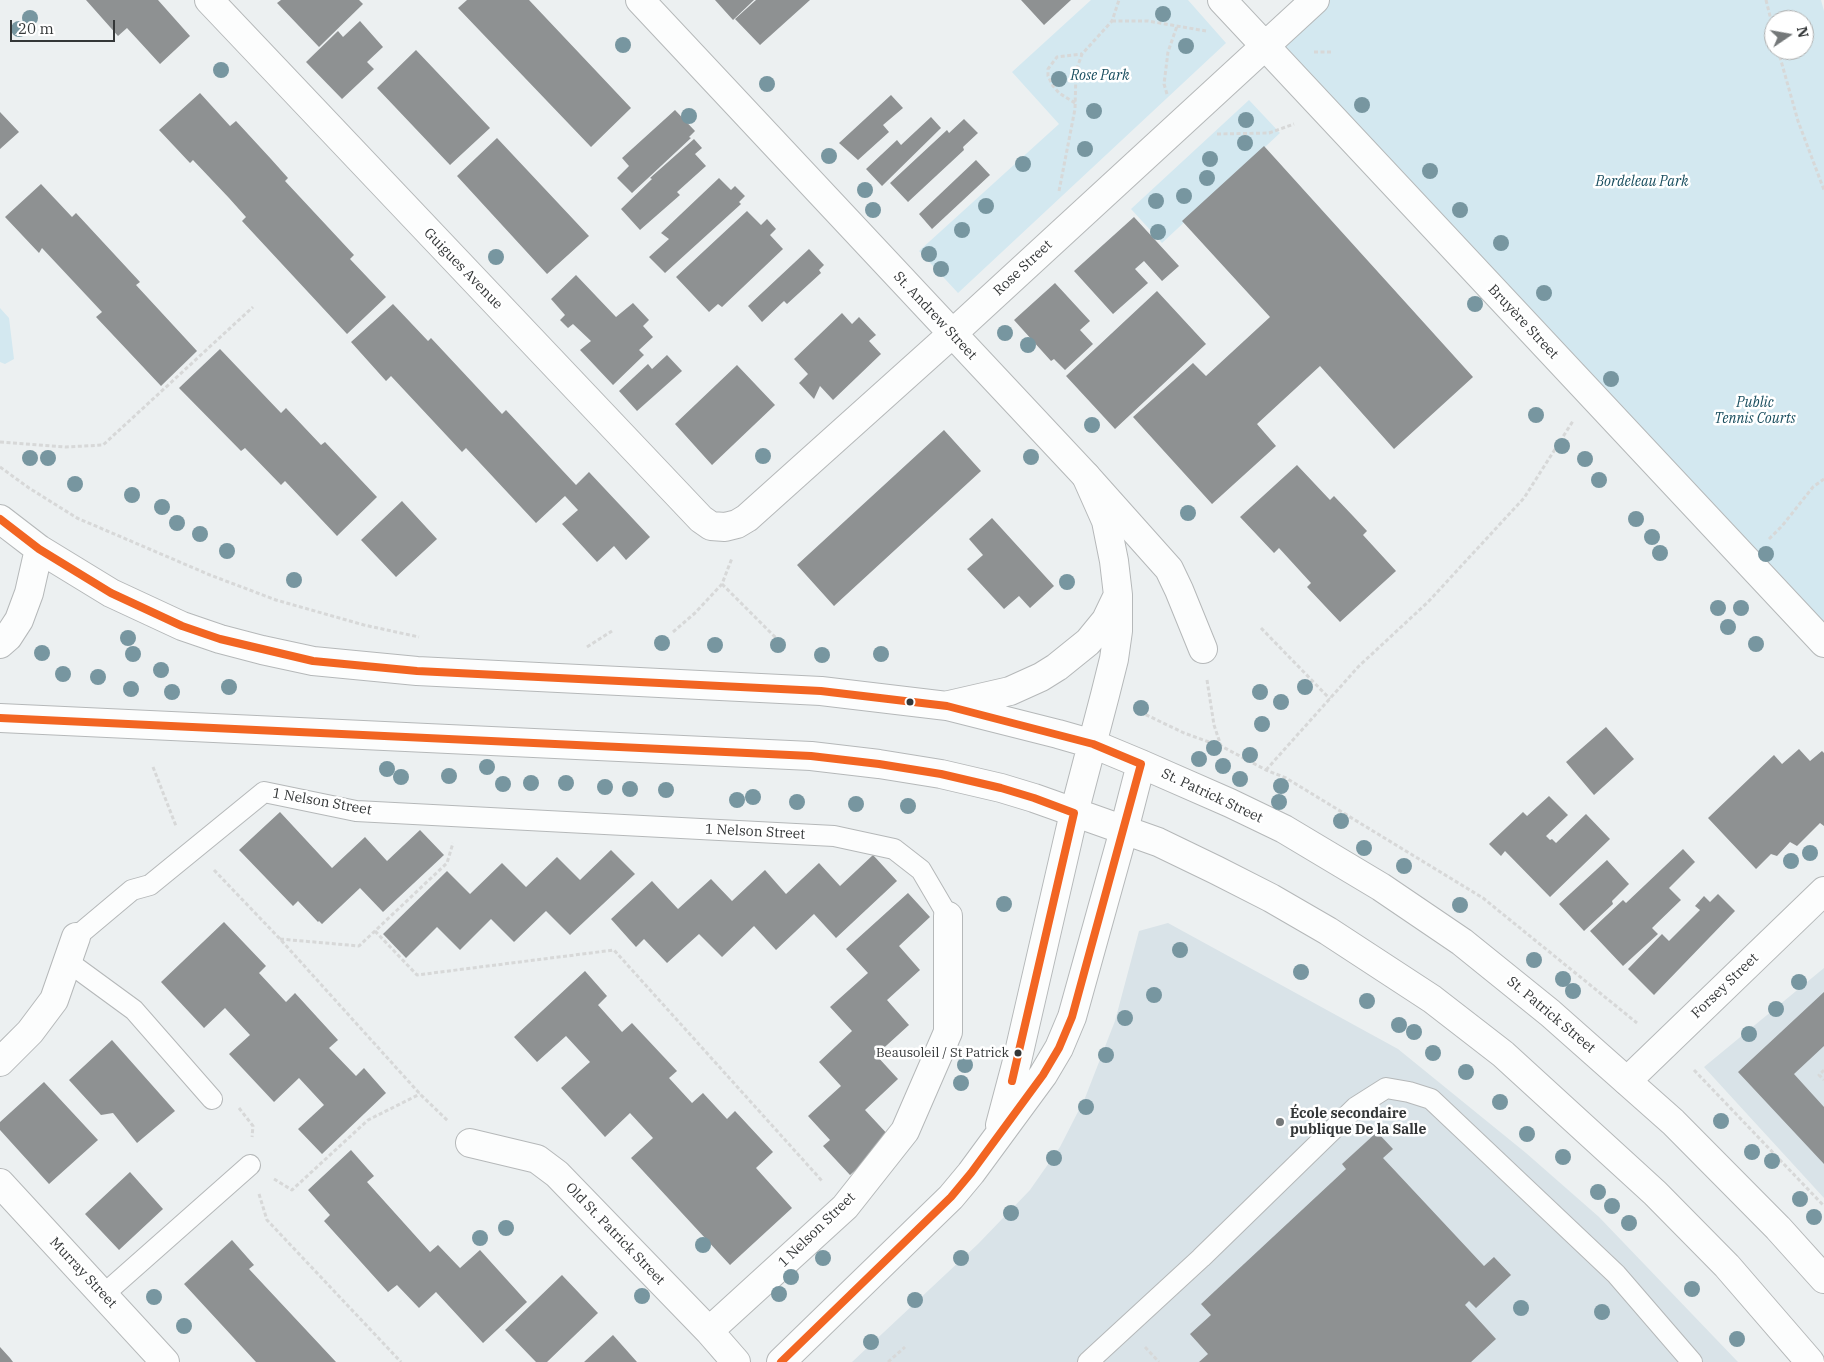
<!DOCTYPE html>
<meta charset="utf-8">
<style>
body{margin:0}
#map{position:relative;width:1824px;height:1362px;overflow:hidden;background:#ecf0f1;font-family:"IBM Plex Serif",serif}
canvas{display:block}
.north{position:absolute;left:1764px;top:10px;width:50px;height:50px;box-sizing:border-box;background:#fff;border:1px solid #aeafaf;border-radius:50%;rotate:78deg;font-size:14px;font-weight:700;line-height:20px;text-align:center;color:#343738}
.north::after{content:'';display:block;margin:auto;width:18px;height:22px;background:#747879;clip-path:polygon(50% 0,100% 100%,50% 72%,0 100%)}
.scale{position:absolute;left:10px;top:20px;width:105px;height:22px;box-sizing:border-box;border:2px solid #343738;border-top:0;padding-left:6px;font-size:15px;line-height:18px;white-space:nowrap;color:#343738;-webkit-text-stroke:4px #fff;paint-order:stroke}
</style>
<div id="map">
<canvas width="1824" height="1362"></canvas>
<div class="north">N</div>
<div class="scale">20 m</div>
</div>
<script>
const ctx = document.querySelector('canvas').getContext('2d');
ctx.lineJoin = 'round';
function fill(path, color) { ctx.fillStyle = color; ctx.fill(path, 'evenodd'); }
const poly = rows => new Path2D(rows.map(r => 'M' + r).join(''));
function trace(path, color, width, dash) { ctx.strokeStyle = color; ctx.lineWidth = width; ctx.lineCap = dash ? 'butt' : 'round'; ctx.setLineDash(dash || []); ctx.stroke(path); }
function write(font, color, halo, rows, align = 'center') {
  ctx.font = font + ' "IBM Plex Serif",serif'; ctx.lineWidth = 5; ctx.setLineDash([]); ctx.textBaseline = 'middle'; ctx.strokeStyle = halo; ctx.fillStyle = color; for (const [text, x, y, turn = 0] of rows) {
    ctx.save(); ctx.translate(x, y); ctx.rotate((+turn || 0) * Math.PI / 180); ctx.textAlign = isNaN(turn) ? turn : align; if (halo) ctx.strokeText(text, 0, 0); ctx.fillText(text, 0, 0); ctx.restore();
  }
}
fill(poly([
 [1168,923,1398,1049,1526,1153,1599,1217,1738,1362,852,1362,978,1244,1030,1190,1060,1147,1085,1098,1115,1021,1139,931],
 [1824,968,1824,1198,1704,1067]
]), '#d9e3e8');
fill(poly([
 [1091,0,1188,0,1226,43,958,293,919,251,1059,124,1012,72],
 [1315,0,1821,0,1824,11,1824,643,1266,46],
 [1774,20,1804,20,1804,50,1774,50],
 [1249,100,1280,133,1162,243,1131,209],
 [0,308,9,318,14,359,5,364,0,362]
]), '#d3e8f0');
fill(poly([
 [86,0,158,0,190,36,160,64,127,28,118,36],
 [281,0,359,0,363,4,319,47,277,3],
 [467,0,529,0,631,108,591,147,458,8],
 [715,0,754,0,733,20],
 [756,0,810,0,760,45,735,19],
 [1021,0,1071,0,1044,25],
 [360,21,383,47,367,62,374,69,342,99,306,62,338,31,343,37],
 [416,50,490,128,450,165,377,88],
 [200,93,230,126,236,121,271,159,288,178,285,181,354,255,350,259,386,297,347,334,242,221,246,217,229,198,193,160,190,163,159,130],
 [891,95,903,108,883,125,889,132,858,160,839,143],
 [675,110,695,131,689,137,691,138,632,193,617,178,629,166,622,158],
 [0,112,19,132,0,149],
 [931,117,941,128,882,186,866,169,897,140,901,145],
 [964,119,978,133,963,147,964,150,908,202,890,183,947,130,949,133],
 [497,138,589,236,547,274,457,176],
 [694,139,702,148,695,154,706,166,677,192,680,195,640,230,621,209,652,179,650,178],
 [1264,146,1473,377,1394,449,1320,366,1257,424,1276,446,1212,504,1133,417,1193,363,1206,376,1270,317,1182,221],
 [976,160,990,175,932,229,919,214],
 [719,178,731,190,735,186,745,196,739,202,741,204,665,273,649,257,669,239,661,233],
 [41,184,72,217,76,213,140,282,136,285,197,351,161,386,96,317,102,312,42,248,39,253,5,217],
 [747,211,761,225,767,219,776,229,770,235,783,249,722,307,718,304,709,312,676,277],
 [1134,217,1179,266,1162,281,1144,261,1135,269,1148,283,1113,314,1074,271],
 [809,249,824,265,819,270,821,273,787,304,784,301,762,322,748,306],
 [576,275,616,317,633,303,649,320,643,326,653,337,639,350,644,355,613,385,580,350,591,341,573,324,568,328,560,320,565,315,551,299],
 [1055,283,1090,321,1080,330,1093,344,1065,370,1054,359,1051,361,1014,320],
 [1157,291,1206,344,1115,429,1066,376],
 [393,304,428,341,431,338,502,414,506,410,576,485,589,472,650,537,626,560,614,546,597,562,562,524,578,510,565,496,536,523,466,448,462,452,391,376,386,381,351,342],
 [842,313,852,324,859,317,876,335,869,341,881,354,833,400,820,386,814,399,799,383,808,374,794,359],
 [220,349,281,413,286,408,321,445,325,442,377,497,337,536,285,481,281,485,245,448,241,451,179,388],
 [667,355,682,371,637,411,619,391,648,364,652,369],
 [737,365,775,405,712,465,675,424],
 [944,430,981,471,834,606,797,565],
 [1297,465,1330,500,1334,496,1353,516,1367,531,1363,535,1396,571,1340,622,1307,587,1311,583,1279,548,1274,553,1240,517],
 [402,501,437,539,396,577,361,540],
 [992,518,1054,586,1030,608,1019,596,1004,609,967,569,983,555,969,539],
 [1606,727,1634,759,1594,795,1566,762],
 [1799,749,1810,761,1822,751,1824,753,1824,826,1820,823,1797,846,1790,842,1777,856,1771,854,1756,869,1708,818,1774,755,1782,764],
 [1549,796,1568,815,1546,836,1550,840,1552,839,1556,843,1586,814,1610,839,1550,897,1505,851,1501,856,1489,844,1523,812,1527,816],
 [280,812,332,868,365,837,387,861,420,830,444,855,383,912,360,888,322,924,319,921,318,922,298,901,293,906,239,850],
 [1683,849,1695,862,1669,888,1681,900,1652,928,1658,934,1623,966,1590,931,1623,900,1626,903],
 [611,850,635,874,570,935,546,911,514,942,491,919,460,950,437,927,406,958,383,934,447,871,470,894,502,863,526,887,557,857,580,880],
 [873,855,897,881,836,938,814,914,776,950,754,926,722,957,699,934,667,963,644,939,636,947,611,919,652,881,678,909,711,879,732,901,765,870,786,894,819,863,840,886],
 [1607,860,1629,884,1612,901,1613,904,1584,931,1559,904],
 [908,893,930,917,899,946,920,970,887,1000,909,1025,876,1055,898,1079,865,1110,891,1138,850,1175,823,1146,830,1140,808,1116,841,1086,819,1062,852,1031,830,1007,868,973,846,949],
 [1718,894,1735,911,1654,995,1628,969,1662,934,1669,941,1700,910,1695,906,1704,896,1710,902],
 [224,922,266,966,259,973,286,1002,295,993,338,1040,329,1048,356,1076,364,1068,386,1093,322,1154,298,1129,324,1105,299,1078,274,1102,229,1054,250,1035,225,1008,204,1028,161,982],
 [585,971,607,996,598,1005,622,1032,632,1023,677,1071,669,1078,692,1103,703,1093,727,1119,735,1111,773,1152,756,1168,792,1208,730,1265,631,1158,653,1138,630,1113,605,1137,561,1088,590,1062,566,1036,537,1062,514,1037],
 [1824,992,1824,1046,1794,1074,1824,1107,1824,1164,1738,1072],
 [112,1040,175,1111,137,1143,113,1113,101,1115,69,1080],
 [44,1082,98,1140,49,1184,0,1130,0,1122],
 [1377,1132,1393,1149,1383,1158,1484,1266,1494,1257,1511,1275,1476,1308,1469,1301,1465,1305,1496,1339,1471,1362,1199,1362,1208,1354,1190,1334,1211,1315,1201,1304,1346,1169,1342,1164],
 [351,1150,374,1176,367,1182,430,1252,438,1245,460,1268,480,1250,527,1302,483,1343,436,1292,419,1308,397,1285,388,1292,324,1221,330,1215,308,1190],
 [130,1172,163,1209,119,1250,85,1214],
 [232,1240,254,1265,249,1269,336,1362,256,1362,184,1284],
 [562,1275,598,1313,547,1362,536,1362,505,1330],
 [613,1335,637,1362,584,1362],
 [0,1347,10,1358,13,1362,0,1362]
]), '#8e9192');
const service = poly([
 [76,937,132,890,150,885,264,792,356,811,834,836,894,849,921,870,948,916],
 [67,961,134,1010,212,1099],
 [103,1295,250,1165],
 [1088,1362,1201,1258,1356,1107,1386,1088,1409,1092,1431,1099,1616,1274,1692,1362]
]);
const minor = poly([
 [209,0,701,519,711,526,725,527,737,524,747,518,952,334,1315,0],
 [640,0,1086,476,1169,569,1179,590,1203,649],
 [1222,0,1824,643],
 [0,1062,30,1032,54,1000,76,937],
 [1627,1081,1824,891],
 [470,1143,537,1159,557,1174,709,1331,736,1362],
 [0,1183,165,1362],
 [709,1331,845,1207,905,1131,948,1032,948,916]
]);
const tertiary = poly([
 [1000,1125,1017,1061,1074,813],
 [781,1362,951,1197,971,1173,1043,1075,1059,1048,1072,1017,1124,830]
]);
const primary = poly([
 [0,519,39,549,111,593,182,626,220,639,262,650,313,661,417,671,821,691,947,706,1058,734,1093,744,1141,764,1230,803,1284,829,1381,887,1462,942,1550,1013,1673,1122,1778,1228,1824,1279],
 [0,644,8,637,19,620,29,593,39,549],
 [949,705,1010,691,1041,677,1057,667,1088,642,1106,620,1117,597],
 [0,718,811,756,879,764,941,774,1001,788,1034,798,1158,842,1216,870,1271,898,1328,931,1432,999,1503,1054,1655,1193,1727,1266,1810,1362],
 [1074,813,1105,695,1114,659,1118,631,1118,595,1114,561,1106,521,1086,476],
 [1124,830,1141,764]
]);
trace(service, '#b5b8b9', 22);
trace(minor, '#b5b8b9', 30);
trace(tertiary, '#b5b8b9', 30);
trace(primary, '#b5b8b9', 30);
trace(poly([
 [1766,0,1774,32],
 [1112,21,1148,21,1206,31],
 [1778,50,1798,121,1824,190],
 [1314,52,1333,52],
 [1167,94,1164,84,1168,52,1177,26],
 [1075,103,1059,93,1053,86,1048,76,1048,69,1057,57,1082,54],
 [1217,134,1269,133,1294,124],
 [1059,191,1075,109,1076,71,1082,54,1112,21,1119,0],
 [0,442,66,447,103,445,253,307],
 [0,467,29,488,77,518,210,575,276,600,364,625,419,637],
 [1769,539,1782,526,1813,487,1824,479],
 [722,584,779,641],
 [1261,628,1330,699],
 [673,632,695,613,722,584,732,558],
 [587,647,612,631],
 [1207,680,1214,725,1221,746,1266,770,1286,778,1483,898,1637,1023],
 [1134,709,1184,733,1220,746],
 [153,767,176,826],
 [1266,770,1359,666,1428,602,1524,498,1573,421],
 [214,870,280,939,420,1094,448,1121],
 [375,931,417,975,614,950,823,1182],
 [280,939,359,946,447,863,453,843],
 [1694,1070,1824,1206],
 [1824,1070,1819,1075,1824,1080],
 [239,1108,253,1126,252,1137],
 [274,1179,292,1190,368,1120,420,1094],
 [259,1194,267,1220,401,1362],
 [1145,1347,1159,1362],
 [888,1362,905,1347]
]), '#d7d8d8', 3, [4, 2.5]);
trace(service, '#fcfdfd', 20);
trace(minor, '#fcfdfd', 28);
trace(tertiary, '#fcfdfd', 28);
trace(primary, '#fcfdfd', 28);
trace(poly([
 [0,519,39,549,111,593,182,626,220,639,313,661,417,671,821,691,947,706,1093,744,1141,764,1072,1017,1059,1048,1043,1075,971,1173,951,1197,781,1362],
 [0,718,811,756,879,764,941,774,1001,788,1034,798,1074,813,1012,1081]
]), '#f26522', 8);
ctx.fillStyle = '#7796a0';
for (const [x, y] of [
 [1163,14],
 [30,18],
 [19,29],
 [623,45],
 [1186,46],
 [221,70],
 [1059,79],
 [767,84],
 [1362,105],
 [1094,111],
 [689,116],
 [1246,120],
 [1245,143],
 [1085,149],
 [829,156],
 [1210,159],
 [1023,164],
 [1430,171],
 [1207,178],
 [865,190],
 [1184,196],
 [1156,201],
 [986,206],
 [873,210],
 [1460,210],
 [962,230],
 [1158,232],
 [1501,243],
 [929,254],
 [496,257],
 [941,269],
 [1544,293],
 [1475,304],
 [1005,333],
 [1028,345],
 [1611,379],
 [1536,415],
 [1092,425],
 [1562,446],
 [763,456],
 [1031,457],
 [30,458],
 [48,458],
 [1585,459],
 [1599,480],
 [75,484],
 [132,495],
 [162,507],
 [1188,513],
 [1636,519],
 [177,523],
 [200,534],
 [1652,537],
 [227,551],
 [1660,553],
 [1766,554],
 [294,580],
 [1067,582],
 [1718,608],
 [1741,608],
 [1728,627],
 [128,638],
 [662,643],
 [1756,644],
 [715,645],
 [778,645],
 [42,653],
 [133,654],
 [881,654],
 [822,655],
 [161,670],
 [63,674],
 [98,677],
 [229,687],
 [1305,687],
 [131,689],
 [172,692],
 [1260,692],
 [1281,702],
 [1141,708],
 [1262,724],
 [1214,748],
 [1250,755],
 [1199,759],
 [1223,766],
 [487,767],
 [387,769],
 [449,776],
 [401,777],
 [1240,779],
 [531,783],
 [566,783],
 [503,784],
 [1281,786],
 [605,787],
 [630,789],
 [666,790],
 [753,797],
 [737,800],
 [797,802],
 [1279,802],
 [856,804],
 [908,806],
 [1341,821],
 [1364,848],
 [1810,853],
 [1791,861],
 [1404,866],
 [1004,904],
 [1460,905],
 [1180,950],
 [1534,960],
 [1301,972],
 [1563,979],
 [1799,982],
 [1573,991],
 [1154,995],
 [1367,1001],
 [1776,1009],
 [1125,1018],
 [1399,1025],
 [1414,1032],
 [1749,1034],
 [1433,1053],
 [1106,1055],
 [965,1065],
 [1466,1072],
 [961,1083],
 [1500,1102],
 [1086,1107],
 [1721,1121],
 [1527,1134],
 [1752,1152],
 [1563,1157],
 [1054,1158],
 [1772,1161],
 [1598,1192],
 [1800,1199],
 [1612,1206],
 [1011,1213],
 [1814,1217],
 [1629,1223],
 [506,1228],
 [480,1238],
 [703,1245],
 [823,1258],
 [961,1258],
 [791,1277],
 [1692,1289],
 [779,1294],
 [642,1296],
 [154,1297],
 [915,1300],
 [1521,1308],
 [1602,1312],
 [184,1326],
 [1737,1339],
 [871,1342]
]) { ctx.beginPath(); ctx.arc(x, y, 8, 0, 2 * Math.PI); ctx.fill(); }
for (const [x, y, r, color] of [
 [910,702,4.5,"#343738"],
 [1018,1053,4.5,"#343738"],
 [1280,1122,5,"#747879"]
]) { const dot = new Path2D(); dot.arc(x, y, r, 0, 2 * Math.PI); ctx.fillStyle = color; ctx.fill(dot); trace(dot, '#fff', 2); }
write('13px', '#343738', '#fff', [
 ["Beausoleil / St Patrick",1009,1053]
], 'right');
write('italic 14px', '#184d5e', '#fff', [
 ["Rose Park",1100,76],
 ["Bordeleau Park",1642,182],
 ["Public",1755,403],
 ["Tennis Courts",1755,419]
]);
write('14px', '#343738', '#fff', [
 ["Rose Street",1023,268,-43],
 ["Guigues Avenue",463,269,46],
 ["St. Andrew Street",935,316,47],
 ["Bruyère Street",1523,322,47],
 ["St. Patrick Street",1212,796,25],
 ["1 Nelson Street",322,802,10],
 ["1 Nelson Street",755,832,3],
 ["Forsey Street",1725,986,-44],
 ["St. Patrick Street",1551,1015,40],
 ["1 Nelson Street",817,1230,-44],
 ["Old St. Patrick Street",615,1234,46],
 ["Murray Street",83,1273,47]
]);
write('bold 14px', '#343738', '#fff', [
 ["École secondaire",1290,1114],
 ["publique De la Salle",1290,1130]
], 'left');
</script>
